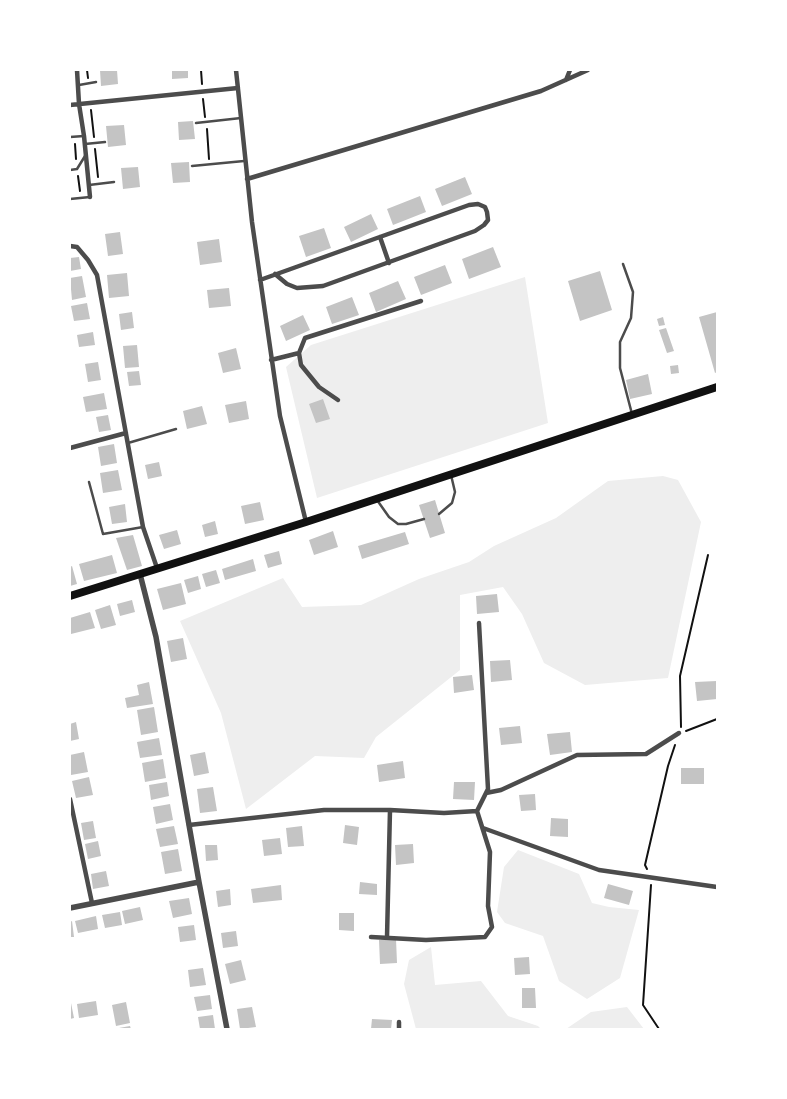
<!DOCTYPE html>
<style>
body{margin:0}
#map{position:relative;width:787px;height:1099px;overflow:hidden;background:#fff;font-family:Ubuntu,sans-serif}
canvas{display:block}
.frame{position:absolute;inset:0;border:71px solid #fff;pointer-events:none}
</style>
<div id="map">
<canvas width="787" height="1099"></canvas>
<div class="frame"></div>
</div>
<script>
const ctx = document.querySelector('canvas').getContext('2d');
ctx.lineJoin = 'round';
function fill(path, color) { ctx.fillStyle = color; ctx.fill(path, 'evenodd'); }
const poly = rows => new Path2D(rows.map(r => 'M' + r).join(''));
function trace(path, color, width, dash) { ctx.strokeStyle = color; ctx.lineWidth = width; ctx.lineCap = dash ? 'butt' : 'round'; ctx.setLineDash(dash || []); ctx.stroke(path); }
fill(poly([
 [525,277,548,423,317,498,286,367,311,345],
 [663,476,678,480,701,522,668,678,585,685,544,663,522,614,503,587,460,595,460,670,376,737,364,758,315,756,246,809,221,713,180,621,283,578,302,607,361,605,419,579,469,562,494,546,556,518,608,481],
 [518,850,579,874,592,903,609,907,639,910,620,978,587,999,559,981,543,936,505,923,497,912,504,867],
 [431,947,435,985,481,981,508,1016,538,1026,541,1029,416,1029,404,984,409,960],
 [627,1007,644,1029,566,1029,591,1012]
]), '#eee');
fill(poly([
 [100,70,117,70,118,84,101,86],
 [172,70,188,70,188,78,172,79],
 [193,121,195,139,179,140,178,122],
 [124,125,126,145,108,147,106,126],
 [189,162,190,182,173,183,171,163],
 [138,167,140,187,123,189,121,168],
 [465,177,472,194,442,206,435,189],
 [420,196,426,212,393,225,387,209],
 [371,214,378,229,351,242,344,227],
 [324,228,331,248,306,257,299,236],
 [120,232,123,254,108,256,105,234],
 [219,239,222,262,200,265,197,242],
 [493,247,501,267,469,279,462,259],
 [79,257,81,269,70,271,70,258],
 [445,265,452,283,421,295,414,277],
 [600,271,612,310,580,321,568,281],
 [127,273,129,296,109,298,107,275],
 [82,276,86,297,72,300,70,278],
 [398,281,406,299,376,312,369,293],
 [229,288,231,306,209,308,207,290],
 [352,297,359,315,332,324,326,307],
 [87,303,90,319,74,321,71,306],
 [132,312,134,328,121,330,119,314],
 [717,312,717,372,715,373,699,317],
 [303,315,310,330,286,341,280,326],
 [663,317,665,325,659,326,657,319],
 [666,328,674,351,667,353,659,330],
 [93,332,95,345,79,347,77,335],
 [137,345,139,367,125,368,123,346],
 [236,348,241,369,223,373,218,353],
 [98,362,101,380,88,382,85,364],
 [678,365,679,373,671,374,670,366],
 [139,371,141,385,129,386,127,372],
 [648,374,652,394,630,399,626,380],
 [104,393,107,409,86,412,83,397],
 [323,399,330,419,316,423,309,404],
 [246,401,249,419,229,423,225,405],
 [202,406,207,424,187,429,183,411],
 [108,415,111,430,99,432,96,417],
 [114,444,117,463,101,466,98,447],
 [159,462,162,476,148,479,145,465],
 [118,470,122,490,103,493,100,473],
 [435,500,445,533,430,538,419,505],
 [260,502,264,520,245,524,241,506],
 [125,504,127,522,112,524,109,507],
 [215,521,218,534,205,537,202,525],
 [177,530,181,544,164,549,159,535],
 [333,531,338,547,314,555,309,540],
 [405,532,409,544,362,559,358,546],
 [133,535,142,566,127,570,116,538],
 [279,551,282,564,268,568,264,555],
 [112,555,117,573,84,581,79,564],
 [253,559,256,571,225,580,222,569],
 [72,566,77,584,70,586,70,567],
 [216,570,220,583,206,587,202,574],
 [198,576,201,589,188,593,184,580],
 [181,583,186,604,163,610,157,589],
 [497,594,499,612,477,614,476,596],
 [132,600,135,612,120,616,117,604],
 [110,605,116,625,101,629,95,610],
 [90,612,95,628,71,634,70,618],
 [183,638,187,659,171,662,167,641],
 [510,660,512,680,491,682,490,661],
 [472,675,474,690,454,693,453,677],
 [717,681,717,699,697,701,695,682],
 [149,682,153,704,127,708,125,698,139,695,137,685],
 [154,707,158,732,141,735,137,710],
 [76,722,79,739,70,741,70,724],
 [520,726,522,743,501,745,499,728],
 [570,732,572,752,550,755,547,734],
 [159,738,162,755,140,758,137,742],
 [84,752,88,772,71,775,70,755],
 [205,752,209,773,194,776,190,755],
 [163,759,166,778,145,782,142,763],
 [403,761,405,778,379,782,377,765],
 [681,768,704,768,704,784,681,784],
 [89,777,93,795,76,798,72,781],
 [167,782,169,796,151,800,149,785],
 [454,782,475,782,474,800,453,799],
 [213,787,217,811,200,813,197,789],
 [535,794,536,810,521,811,519,795],
 [170,804,173,820,156,824,153,807],
 [551,818,568,819,568,837,550,836],
 [93,821,96,838,84,840,81,823],
 [345,825,359,827,357,845,343,843],
 [174,826,178,844,160,847,156,829],
 [302,826,304,846,288,847,286,828],
 [280,838,282,854,264,856,262,840],
 [98,841,101,856,88,859,85,844],
 [413,844,414,863,396,865,395,845],
 [205,845,217,845,218,860,206,861],
 [178,849,182,871,165,874,161,852],
 [106,871,109,886,93,889,91,874],
 [360,882,377,884,377,895,359,894],
 [608,884,633,891,629,905,604,898],
 [281,885,282,900,253,903,251,889],
 [230,889,231,905,218,907,216,891],
 [189,898,192,914,173,918,169,901],
 [140,907,143,920,125,924,122,911],
 [120,912,122,925,105,928,102,915],
 [339,913,354,913,354,931,339,930],
 [96,916,98,929,78,933,75,921],
 [72,921,74,937,70,937,70,922],
 [194,925,196,940,180,942,178,927],
 [236,931,238,946,223,948,221,933],
 [396,939,397,963,380,964,379,940],
 [529,957,530,974,515,975,514,958],
 [241,960,246,980,230,984,225,964],
 [203,968,206,985,190,987,188,970],
 [522,988,535,988,536,1008,522,1008],
 [210,995,212,1009,197,1011,194,997],
 [70,998,74,1018,70,1019],
 [96,1001,98,1015,79,1018,77,1004],
 [126,1002,130,1023,116,1026,112,1005],
 [252,1007,256,1027,240,1029,237,1009],
 [213,1015,215,1029,200,1029,198,1017],
 [372,1019,392,1020,391,1029,371,1029],
 [130,1026,131,1029,119,1029,119,1028]
]), '#c4c4c4');
trace(poly([
 [87,70,88,78],
 [201,70,202,84],
 [203,99,205,117],
 [91,110,94,137],
 [207,129,209,159],
 [75,144,76,159],
 [95,149,98,177],
 [78,176,80,191],
 [681,727,680,676,708,555],
 [686,731,717,719],
 [647,869,645,865,668,766,675,745],
 [651,885,643,1005,659,1029]
]), '#111', 2);
trace(poly([
 [79,85,96,82],
 [196,123,241,118],
 [70,137,84,136],
 [85,144,105,142],
 [192,166,244,161],
 [70,170,77,169,85,156],
 [89,185,114,182],
 [70,199,90,197],
 [623,264,633,292,631,318,620,342,620,368,632,414],
 [128,443,176,429],
 [89,482,103,534,143,527],
 [377,500,389,517,398,524,406,524,424,519],
 [439,514,452,503,455,492,451,475]
]), '#4c4c4c', 2.5);
trace(poly([
 [77,70,79,104,84,136,90,197],
 [236,70,252,222,280,416,306,522],
 [566,80,570,70],
 [70,105,238,88],
 [247,179,541,91,588,70],
 [380,237,389,263],
 [70,246,77,247,88,260,97,275,143,527,157,568],
 [260,280,469,205,478,204,485,207,487,212,488,220,484,225,475,231,323,286,297,288,287,284,275,274],
 [271,360,299,353],
 [338,400,319,387,301,365,299,353,305,338,421,301],
 [70,448,126,433],
 [486,793,501,790,577,755,646,754,679,733],
 [70,799,92,903],
 [477,811,488,789,479,623],
 [189,825,324,810,390,810,444,813,477,811,490,852,488,906,492,927,485,937,426,940,371,937],
 [483,828,599,870,717,887],
 [387,937,390,810],
 [399,1029,399,1022]
]), '#4c4c4c', 4.5);
trace(poly([
 [140,574,156,637,199,882,227,1029],
 [70,908,199,882]
]), '#4c4c4c', 5.5);
trace(poly([
 [70,596,306,522,717,387]
]), '#111', 8);
</script>
